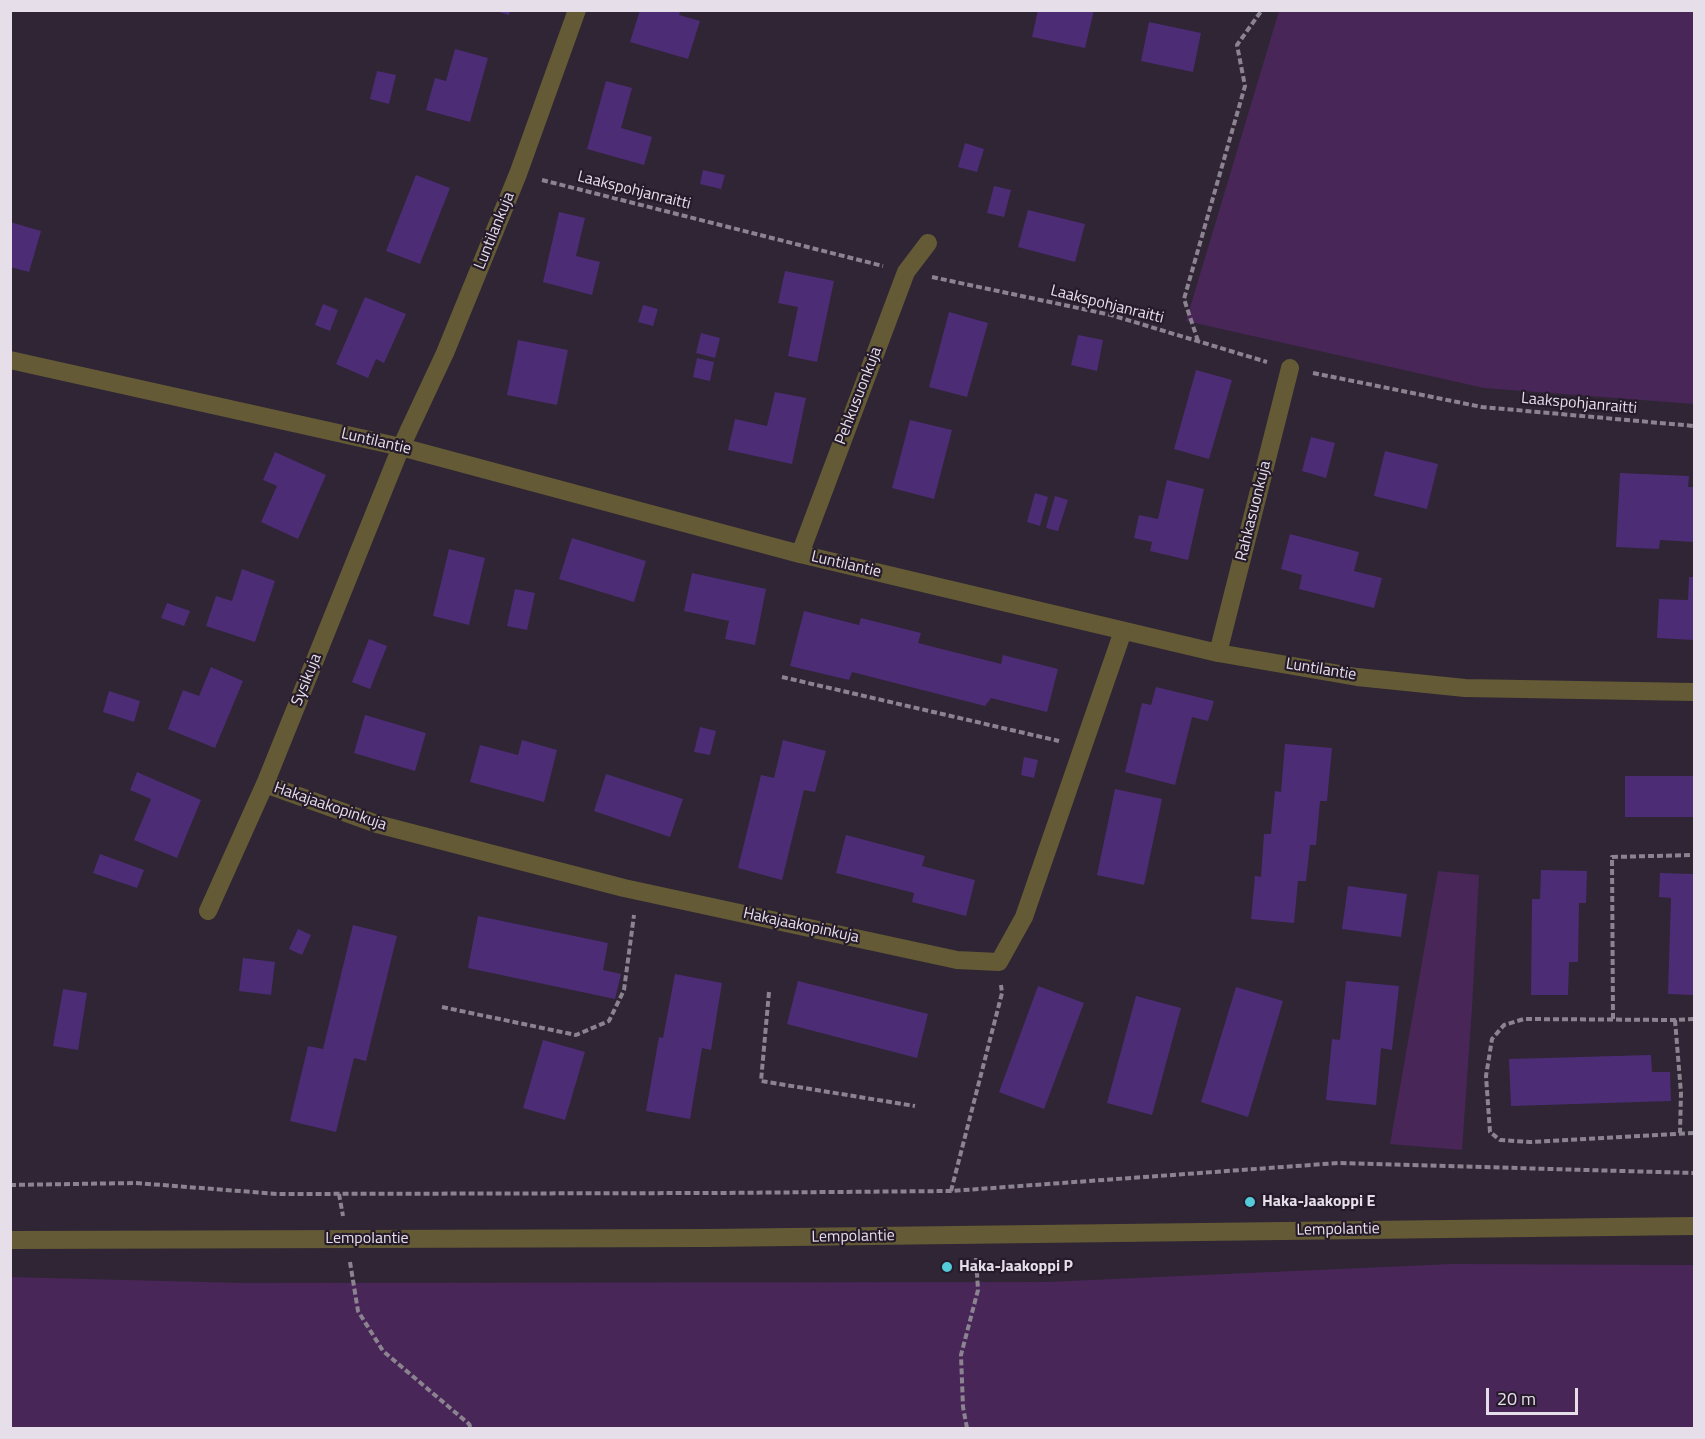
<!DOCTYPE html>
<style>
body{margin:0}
#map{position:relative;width:1705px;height:1439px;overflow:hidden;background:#2f2534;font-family:"Titillium Web",sans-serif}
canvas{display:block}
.frame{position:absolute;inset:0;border:12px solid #e6dfe9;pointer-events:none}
.scale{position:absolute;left:1486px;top:1388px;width:92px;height:27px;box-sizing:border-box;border:3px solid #e6dfe9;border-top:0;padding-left:8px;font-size:18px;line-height:21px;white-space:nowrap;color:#e6dfe9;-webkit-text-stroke:4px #251b2a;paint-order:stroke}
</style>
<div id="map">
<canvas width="1705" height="1439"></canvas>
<div class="frame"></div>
<div class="scale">20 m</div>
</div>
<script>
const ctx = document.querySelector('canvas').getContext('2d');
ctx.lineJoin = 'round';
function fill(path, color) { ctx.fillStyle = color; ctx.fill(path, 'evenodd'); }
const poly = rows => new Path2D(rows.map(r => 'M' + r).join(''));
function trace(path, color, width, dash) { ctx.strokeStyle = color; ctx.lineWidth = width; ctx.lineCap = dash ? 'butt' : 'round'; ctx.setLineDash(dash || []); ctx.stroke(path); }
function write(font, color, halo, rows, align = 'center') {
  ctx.font = font + ' "Titillium Web",sans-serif'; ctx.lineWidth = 4.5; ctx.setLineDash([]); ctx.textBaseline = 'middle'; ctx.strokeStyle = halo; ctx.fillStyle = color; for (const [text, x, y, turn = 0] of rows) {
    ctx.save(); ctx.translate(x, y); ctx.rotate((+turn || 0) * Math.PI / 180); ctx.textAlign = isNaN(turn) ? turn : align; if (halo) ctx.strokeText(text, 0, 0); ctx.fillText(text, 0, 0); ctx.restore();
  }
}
fill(poly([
 [1279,11,1694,11,1694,404,1484,388,1186,321],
 [1438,871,1479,875,1472,1008,1462,1150,1390,1144],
 [1452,1264,1694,1265,1694,1428,11,1428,11,1277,241,1283,1046,1282]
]), '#492658');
fill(poly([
 [492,10,510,10,509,15],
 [640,10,681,10,679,15,700,21,688,59,630,42],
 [1038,10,1094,10,1085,48,1032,37],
 [1149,22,1201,33,1193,72,1141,61],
 [455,49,488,58,470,122,426,110,435,78,446,81],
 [377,71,396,75,389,104,370,99],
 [606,81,632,88,621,128,652,137,644,165,587,149],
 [965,143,984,149,977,172,958,167],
 [703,170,725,175,721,189,700,184],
 [416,175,450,188,420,264,386,251],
 [994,186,1011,190,1004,217,987,213],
 [1028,210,1085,224,1075,262,1018,247],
 [559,212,585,218,576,256,600,262,592,295,543,282],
 [10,222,41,231,29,272,10,267],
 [785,271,834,281,817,362,788,356,798,307,778,303],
 [365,297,406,314,384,363,376,359,368,378,336,364],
 [323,304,338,310,330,331,315,325],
 [643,305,658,309,653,326,638,322],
 [949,312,988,323,967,397,929,387],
 [701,333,720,338,715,358,696,353],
 [1078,335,1103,340,1097,371,1071,365],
 [518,340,568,350,557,405,507,395],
 [697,358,714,362,710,381,693,377],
 [1196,370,1232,380,1209,459,1174,449],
 [775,392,806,398,792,464,728,450,735,419,767,426],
 [910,420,952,430,934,499,892,488],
 [1311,437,1335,443,1326,478,1302,471],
 [1385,451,1438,464,1427,509,1374,496],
 [275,452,326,475,298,539,261,522,277,486,263,480],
 [1620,473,1689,476,1688,487,1694,487,1694,542,1660,540,1659,549,1616,547],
 [1167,480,1204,489,1188,560,1150,551,1152,542,1134,538,1139,515,1158,519],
 [1035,493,1048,497,1040,526,1027,522],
 [1055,496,1068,500,1058,531,1046,528],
 [1290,534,1359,552,1354,571,1382,578,1374,608,1299,589,1302,575,1281,569],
 [572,538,646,561,634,602,559,579],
 [449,549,485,558,469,625,433,616],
 [242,569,275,581,255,642,206,626,216,596,232,601],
 [692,573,766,589,755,645,725,639,729,621,684,611],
 [1689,577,1694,577,1694,640,1657,638,1659,599,1688,600],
 [515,589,535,593,527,630,507,626],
 [167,603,190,611,184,626,161,618],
 [804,611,859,625,861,618,921,633,918,643,1001,664,1003,655,1058,669,1047,712,991,698,985,706,852,672,849,680,790,666],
 [369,639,387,646,370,689,352,682],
 [211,667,243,681,215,748,168,729,183,690,199,696],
 [1156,687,1214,701,1208,721,1192,717,1175,785,1125,772,1142,703,1151,705],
 [109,691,140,701,134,722,103,712],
 [365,715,426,733,415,771,354,753],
 [700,727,716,731,710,755,694,752],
 [522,740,557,750,544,802,470,782,480,745,518,755],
 [783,740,826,751,815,792,804,790,782,880,738,868,761,775,774,778],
 [1285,744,1332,748,1327,801,1320,801,1316,845,1310,845,1306,881,1298,881,1294,923,1251,919,1255,876,1261,877,1264,834,1271,834,1275,791,1281,792],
 [1024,757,1038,760,1034,778,1021,775],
 [137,772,201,800,177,858,134,840,151,799,130,790],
 [606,774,683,799,670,837,594,811],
 [1625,776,1694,776,1694,817,1625,817],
 [1115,789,1162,799,1144,885,1097,875],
 [846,835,925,856,922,866,975,880,966,916,912,902,914,893,836,873],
 [100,854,144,870,137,888,93,873],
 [1541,870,1587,871,1586,903,1579,903,1578,962,1569,962,1568,995,1531,995,1532,899,1540,899],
 [1660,873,1694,874,1694,995,1668,994,1671,898,1659,897],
 [1348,886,1407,894,1401,937,1342,929],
 [478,916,608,943,603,970,621,974,615,999,468,968],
 [353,925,397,936,366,1061,354,1058,336,1132,290,1121,308,1046,323,1049],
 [298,929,311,935,302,955,289,949],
 [243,958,275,962,271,995,239,991],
 [675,974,722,983,711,1050,702,1048,690,1119,646,1111,659,1037,663,1038],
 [798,981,928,1014,917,1058,787,1024],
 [1346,981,1399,986,1392,1050,1381,1048,1376,1105,1326,1100,1332,1039,1340,1040],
 [1038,986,1084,1003,1044,1109,999,1092],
 [1236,987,1283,1001,1248,1117,1201,1102],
 [63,989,87,993,78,1050,53,1046],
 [1136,996,1181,1008,1152,1115,1107,1103],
 [543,1040,585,1052,565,1120,523,1108],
 [1651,1055,1652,1072,1670,1072,1671,1101,1511,1106,1509,1059]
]), '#4d2c76');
trace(poly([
 [542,180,883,266],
 [932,277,1111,315,1267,362],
 [1198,341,1184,299,1245,86,1237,45,1262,10],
 [1313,373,1482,407,1694,426],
 [782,677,1059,741],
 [769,992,761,1081,915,1106],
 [442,1007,576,1035,609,1021,624,990,634,915],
 [1613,1019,1612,857,1694,855],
 [1694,1019,1675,1020,1524,1019,1504,1025,1492,1039,1486,1076,1490,1132,1500,1140,1530,1142,1694,1133],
 [1675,1020,1681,1093,1680,1133],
 [10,1185,136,1183,278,1194,717,1193,951,1191,1338,1163,1694,1173],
 [951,1191,1002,993,1001,985],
 [339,1194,343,1216],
 [350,1262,358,1311,383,1351,469,1424,471,1428],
 [967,1428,963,1407,961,1355,978,1290,976,1258]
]), '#8b838f', 4, [6, 3]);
trace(poly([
 [10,360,401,447,800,554,1218,653,1357,677,1465,688,1694,692],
 [800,554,906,272,928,243],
 [1218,653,1290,368],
 [265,784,377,824,624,888,957,960,999,962,1024,917,1123,631],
 [208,911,265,784,401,447,445,353,518,174,577,10],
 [10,1240,708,1238,1694,1226]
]), '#645a35', 18);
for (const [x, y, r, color] of [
 [1250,1202,6,"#53cbdb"],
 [947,1267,6,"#53cbdb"]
]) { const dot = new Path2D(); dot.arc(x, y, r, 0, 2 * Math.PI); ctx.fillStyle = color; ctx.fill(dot); trace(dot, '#251b2a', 2); }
write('16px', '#e6dfe9', '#251b2a', [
 ["Laakspohjanraitti",634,191,14],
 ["Luntilankuja",495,231,-68],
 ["Laakspohjanraitti",1107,305,14],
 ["Pehkusuonkuja",859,396,-69],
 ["Laakspohjanraitti",1579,404,5],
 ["Luntilantie",376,442,13],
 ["Rahkasuonkuja",1254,511,-76],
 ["Luntilantie",846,565,13],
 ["Luntilantie",1321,670,9],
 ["Sysikuja",307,680,-68],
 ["Hakajaakopinkuja",330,807,19],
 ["Hakajaakopinkuja",801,926,12],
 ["Lempolantie",1338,1230,-1],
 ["Lempolantie",853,1237,-1],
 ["Lempolantie",367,1239]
]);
write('bold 16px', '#e6dfe9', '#251b2a', [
 ["Haka-Jaakoppi E",1262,1202],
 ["Haka-Jaakoppi P",959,1267]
], 'left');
</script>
